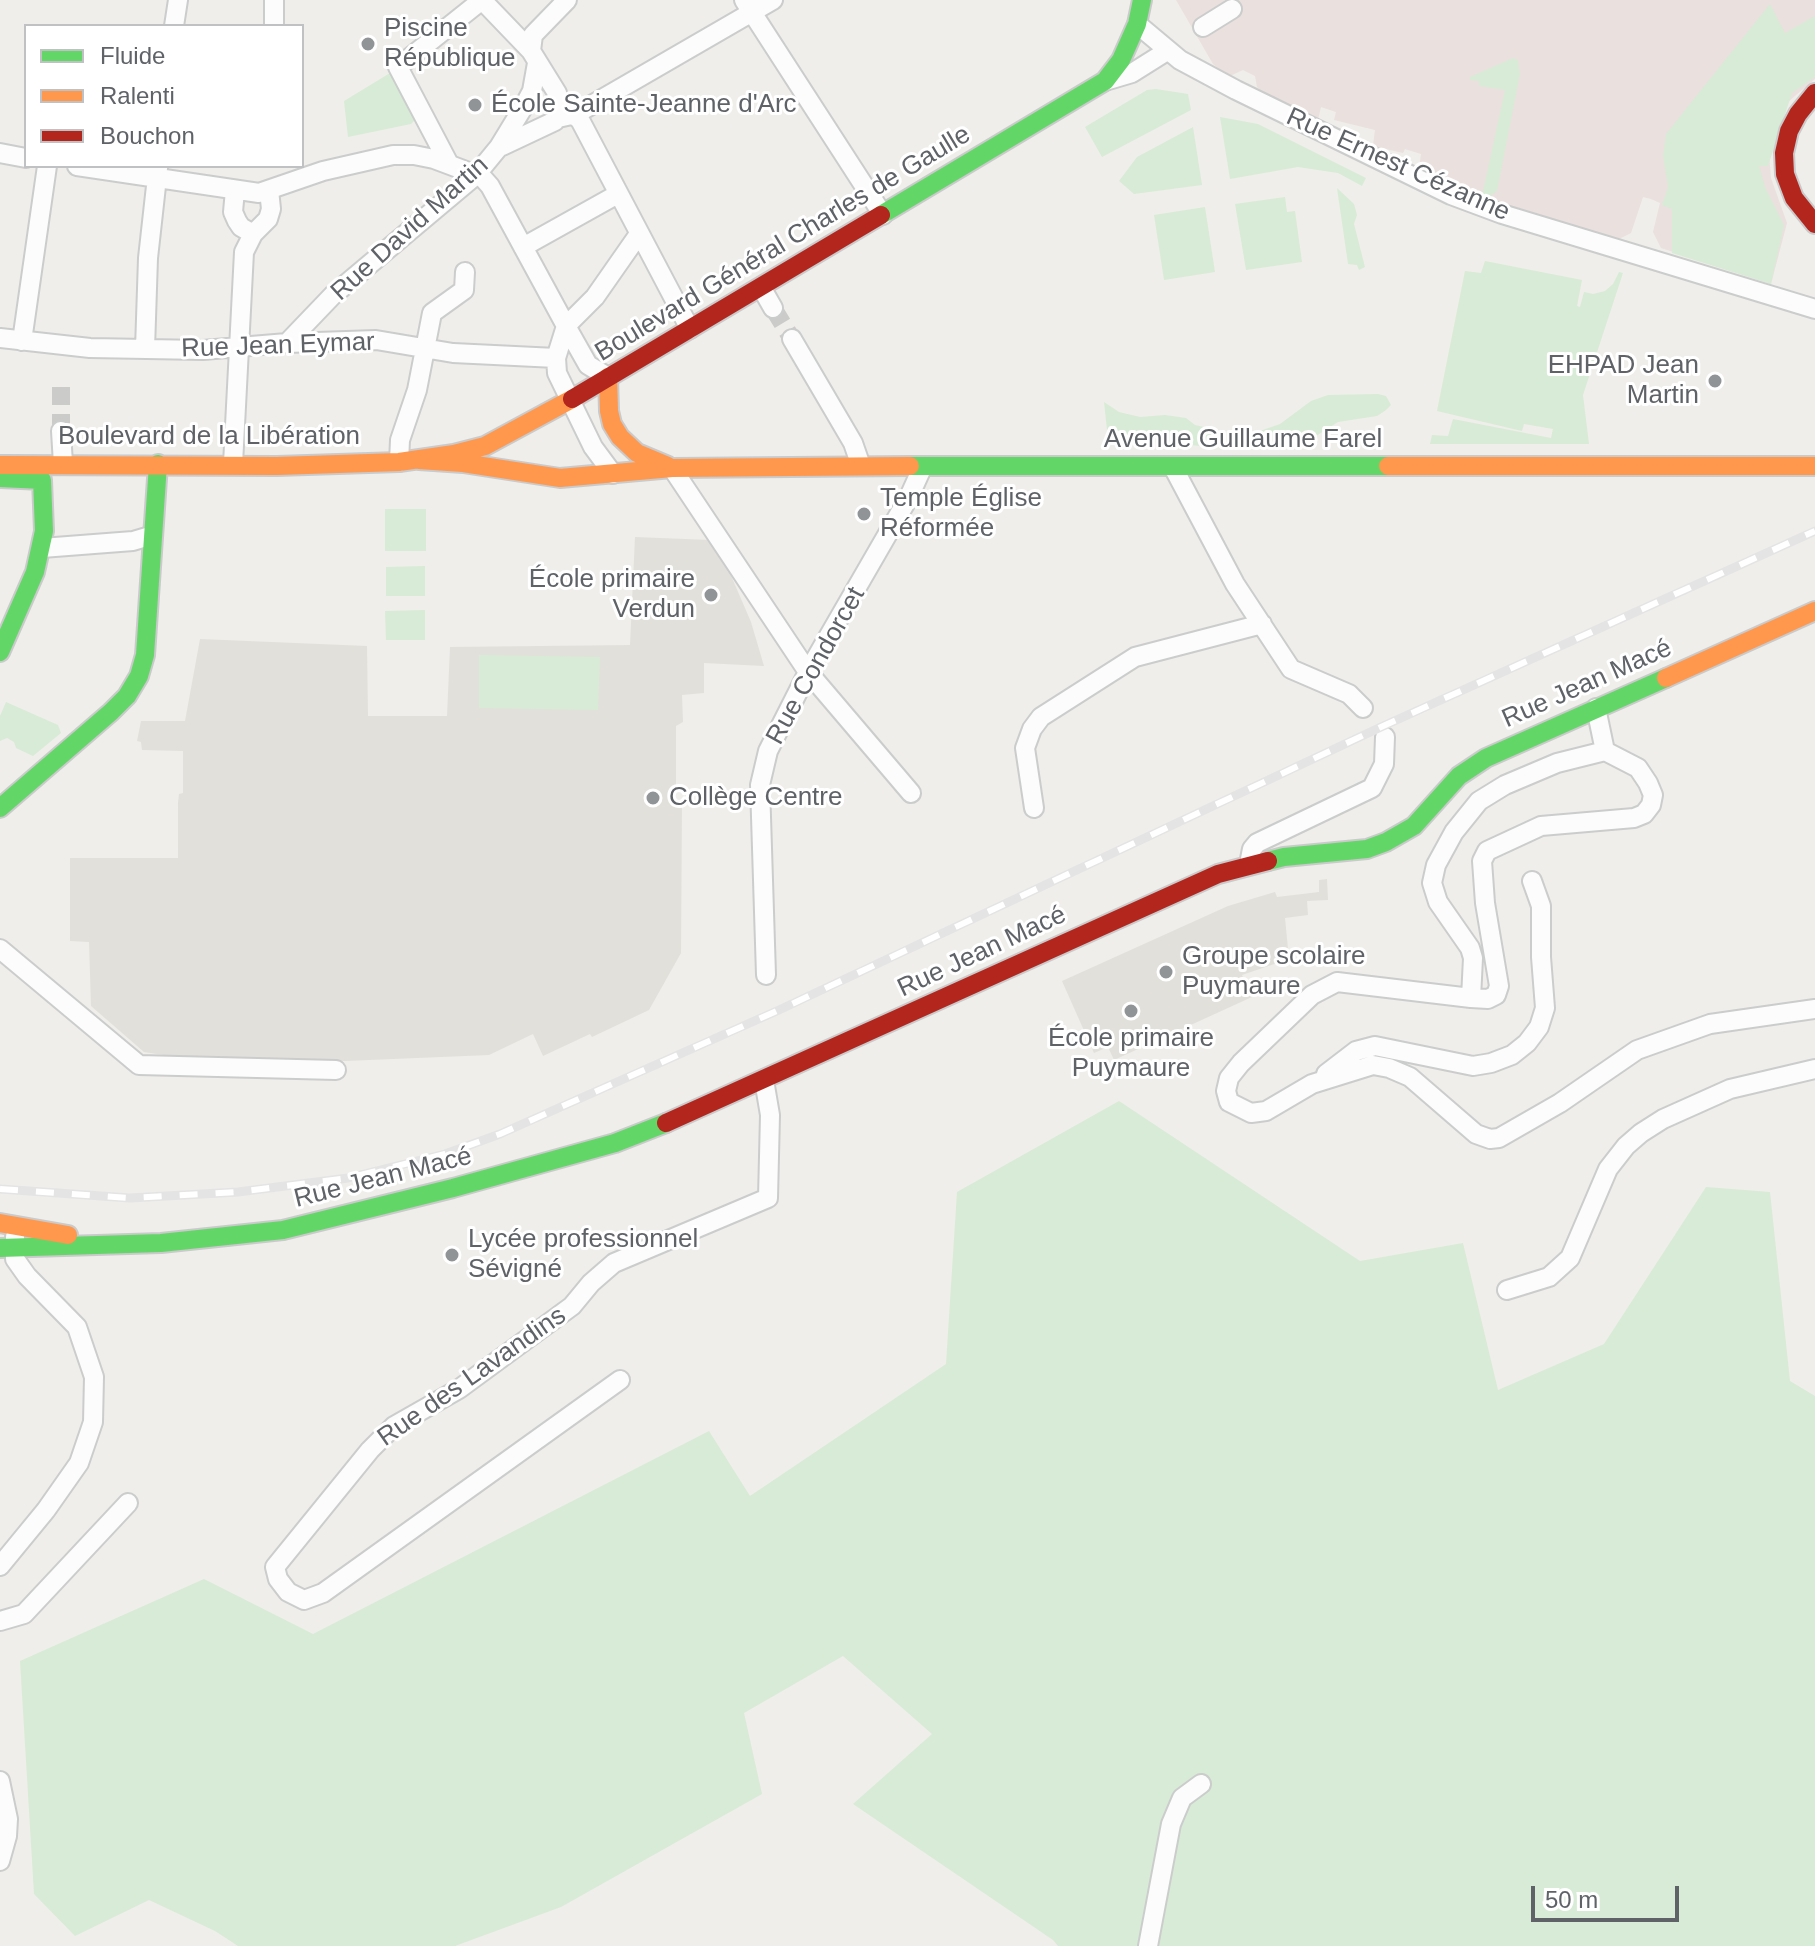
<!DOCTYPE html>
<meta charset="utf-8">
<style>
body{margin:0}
#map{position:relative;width:1815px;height:1946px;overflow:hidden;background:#efeeea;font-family:Helvetica,sans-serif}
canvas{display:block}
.legend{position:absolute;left:24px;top:24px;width:280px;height:144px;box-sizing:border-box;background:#fff;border:2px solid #bfc1c3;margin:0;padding:10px 14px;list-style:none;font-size:24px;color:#5f6368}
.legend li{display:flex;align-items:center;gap:16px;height:40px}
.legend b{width:40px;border:2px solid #bfc1c3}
.scale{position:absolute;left:1531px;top:1886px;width:148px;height:36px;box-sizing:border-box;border:4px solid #5f6368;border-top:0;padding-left:10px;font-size:24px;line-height:28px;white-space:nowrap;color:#5f6368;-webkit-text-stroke:6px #fff;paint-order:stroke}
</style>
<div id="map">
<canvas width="1815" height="1946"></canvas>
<ul class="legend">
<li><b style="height:10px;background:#63d668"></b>Fluide</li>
<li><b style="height:10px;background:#ff974d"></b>Ralenti</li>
<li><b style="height:10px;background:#b3261e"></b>Bouchon</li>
</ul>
<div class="scale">50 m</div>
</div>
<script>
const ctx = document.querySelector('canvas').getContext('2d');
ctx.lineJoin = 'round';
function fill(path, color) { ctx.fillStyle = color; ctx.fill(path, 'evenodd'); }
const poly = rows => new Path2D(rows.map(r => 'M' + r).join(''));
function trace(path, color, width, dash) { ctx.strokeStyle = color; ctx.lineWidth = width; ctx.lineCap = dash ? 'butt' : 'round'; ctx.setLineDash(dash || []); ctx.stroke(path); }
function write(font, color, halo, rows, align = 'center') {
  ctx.font = font + ' Helvetica,sans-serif'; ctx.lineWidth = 6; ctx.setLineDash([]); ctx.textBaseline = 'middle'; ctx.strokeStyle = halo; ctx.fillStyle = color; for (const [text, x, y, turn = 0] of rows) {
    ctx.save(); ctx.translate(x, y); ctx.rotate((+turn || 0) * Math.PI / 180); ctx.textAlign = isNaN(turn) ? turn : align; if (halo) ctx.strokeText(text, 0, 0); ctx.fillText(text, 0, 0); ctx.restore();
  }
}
fill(poly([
 [635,537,710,540,726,564,751,622,764,666,704,663,704,693,682,695,683,722,676,726,676,802,682,803,681,953,649,1010,592,1037,590,1034,543,1056,533,1034,489,1055,345,1061,182,1058,144,1052,91,1006,89,942,70,941,70,858,178,858,178,803,179,794,183,793,183,751,142,750,141,742,137,741,141,721,185,721,200,639,367,646,368,716,447,716,450,647,630,645],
 [1327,879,1328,900,1307,901,1308,915,1285,918,1289,959,1242,975,1252,997,1114,1060,1108,1047,1094,1053,1062,981,1228,906,1275,892,1277,897,1319,892,1319,880]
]), '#e2e0da');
fill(poly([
 [1176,0,1815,0,1815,79,1776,112,1768,143,1771,178,1787,223,1771,284,1661,248,1653,232,1660,203,1651,199,1643,197,1631,233,1617,240,1487,199,1419,170,1421,154,1405,149,1403,153,1373,146,1375,130,1334,120,1336,112,1321,107,1318,120,1260,90,1257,87,1255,76,1243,70,1230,76,1220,70,1213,64]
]), '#eae0de');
fill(poly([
 [1770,4,1785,33,1815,16,1815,77,1792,93,1768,166,1759,166,1765,187,1784,225,1771,284,1672,253,1672,209,1662,205,1668,187,1663,156,1666,134],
 [1513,58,1518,60,1520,74,1497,191,1488,198,1482,196,1505,90,1479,86,1479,81,1470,80,1470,77],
 [395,70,418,117,411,124,348,137,344,101],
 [1156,89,1188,94,1191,110,1102,157,1085,127,1147,90],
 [1220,117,1258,124,1366,178,1362,186,1338,173,1298,167,1230,179],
 [1193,127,1202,185,1134,194,1119,181,1137,157],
 [1337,188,1354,204,1357,215,1354,224,1365,267,1359,270,1357,265,1348,264],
 [1285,197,1287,212,1295,211,1302,262,1246,270,1235,204],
 [1205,207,1215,272,1164,280,1154,215],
 [1485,261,1582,280,1577,306,1580,307,1584,292,1593,294,1605,291,1613,284,1619,272,1623,273,1583,395,1589,444,1430,444,1432,435,1448,436,1453,419,1551,438,1553,429,1524,424,1522,431,1437,411,1465,271,1481,273],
 [1378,394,1386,396,1391,405,1386,410,1377,416,1338,422,1313,438,1202,446,1108,439,1104,402,1119,412,1140,417,1165,415,1186,418,1195,425,1226,432,1257,432,1280,424,1311,401,1328,395],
 [385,509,426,509,426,551,385,551],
 [425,566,425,596,386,596,386,567],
 [425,610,425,640,386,640,385,611],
 [479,655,600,657,598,710,479,708],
 [6,702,58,725,61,733,33,756,16,748,14,742,7,738,0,741,0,716],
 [1119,1101,1360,1261,1463,1243,1498,1390,1604,1344,1706,1187,1770,1192,1790,1381,1815,1396,1815,1946,1058,1946,1053,1940,853,1804,932,1734,843,1656,744,1713,762,1794,561,1907,455,1946,238,1946,215,1931,149,1900,75,1936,34,1894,20,1661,204,1579,313,1634,709,1431,750,1496,946,1364,957,1192]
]), '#d8ebd6');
trace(poly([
 [773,308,792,339],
 [61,387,61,431]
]), '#cbcbca', 18, [18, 9]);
const street = poly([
 [482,0,531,51,557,93],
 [744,0,883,215],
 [1137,24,1180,60,1236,90,1451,195,1502,214,1815,309],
 [174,26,178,0],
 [274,26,274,0],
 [1203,27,1232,9],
 [531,51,533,35,567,0],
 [1105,81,1132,73,1167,51],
 [562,105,580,120,690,329],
 [558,118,576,114,773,0],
 [502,146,555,121,562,108],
 [0,153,26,158],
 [449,164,398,67,482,0],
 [77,166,259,193,323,171,393,155,414,155,434,159,482,177,490,186,566,326,556,358,557,373,593,447,613,474],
 [235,190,233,212,237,221,241,227,253,234],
 [523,247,618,194],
 [761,287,773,308],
 [0,338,90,348,203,350,287,343,376,340,453,353,556,358],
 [792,339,853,443,861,466],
 [22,341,47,166],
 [287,343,333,295,476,175,499,147,524,106,532,91,537,63],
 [145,349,148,258,158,168],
 [608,377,588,365,566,326,595,297,639,234],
 [61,431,63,464],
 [399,462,400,440,417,390,432,313,464,290,465,272],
 [233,464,244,252,253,234,268,219,271,209,269,190],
 [1173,467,1235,584,1291,669,1349,694,1363,708],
 [672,468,808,672,911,793],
 [42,548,133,541,153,535],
 [1596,708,1605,751,1557,763,1505,785,1479,801,1454,832,1436,865,1432,883,1438,902,1470,948,1473,958,1471,998,1337,982,1312,995,1241,1063,1229,1078,1226,1091,1229,1102,1251,1113,1266,1111,1312,1084,1373,1065,1389,1068,1410,1077,1476,1134,1490,1139,1499,1138,1560,1103,1637,1050,1710,1024,1815,1009],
 [1034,808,1025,748,1032,729,1041,717,1135,657,1262,624],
 [1249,864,1252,849,1257,843,1372,788,1384,764,1385,737],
 [0,949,139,1065,336,1070],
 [766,975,760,785,768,751,808,672,909,497,923,466],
 [1471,998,1488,999,1496,995,1499,986,1485,903,1482,861,1487,851,1541,826,1634,818,1644,814,1651,805,1653,795,1648,783,1638,768,1605,751],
 [1326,1074,1356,1051,1375,1046,1473,1066,1491,1063,1512,1055,1527,1043,1539,1027,1545,1008,1541,957,1541,906,1532,881],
 [1507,1290,1549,1277,1570,1258,1608,1169,1626,1146,1641,1133,1663,1119,1730,1089,1815,1069],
 [620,1380,323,1593,304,1600,288,1592,278,1579,275,1567,370,1450,394,1426,459,1389,572,1306,591,1283,614,1263,768,1198,770,1115,764,1080],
 [0,1566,46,1510,79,1463,93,1422,94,1377,77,1327,27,1276,15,1259,15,1237],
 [0,1621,24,1614,128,1503],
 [0,1781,8,1819,7,1836,0,1861],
 [1148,1946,1171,1824,1182,1798,1201,1784]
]);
const fast = poly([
 [881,215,1105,81,1121,60,1137,24,1142,0],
 [910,466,1388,466],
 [0,478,42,480,44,531,35,572,0,652],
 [0,808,111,712,127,696,139,676,145,655,158,464],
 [1268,861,1284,857,1367,849,1386,842,1414,826,1459,776,1486,758,1666,678],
 [0,1248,161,1243,283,1230,453,1188,615,1143,666,1123]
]);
const slow = poly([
 [608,377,609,411,612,424,620,437,637,453,668,466],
 [419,460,463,463,560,478,672,468,910,466],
 [0,465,277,466,399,462,454,454,485,446,572,399],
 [1388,466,1815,466],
 [1666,678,1815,611],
 [0,1223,68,1235]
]);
const jam = poly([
 [1815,93,1798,114,1789,131,1784,153,1785,174,1794,198,1815,224],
 [572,399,881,215],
 [666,1123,1218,874,1268,861]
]);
trace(street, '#cbcccc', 22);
trace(fast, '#cacacb', 22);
trace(slow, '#cacacb', 22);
trace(jam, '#cacacb', 22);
trace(street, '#fdfcfc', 18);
trace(fast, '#63d668', 18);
trace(slow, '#ff974d', 18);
trace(jam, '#b3261e', 18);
const rail = poly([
 [0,1189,130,1198,238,1192,348,1178,445,1154,500,1134,779,1010,1381,727,1815,531]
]);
trace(rail, '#e4e4e4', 9);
trace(rail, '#fff', 6, [18]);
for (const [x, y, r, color] of [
 [368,44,8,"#919496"],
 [475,105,8,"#919496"],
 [1715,381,8,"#919496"],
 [864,514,8,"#919496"],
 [711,595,8,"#919496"],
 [653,798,8,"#919496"],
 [1166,972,8,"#919496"],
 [1131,1011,8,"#919496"],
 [452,1255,8,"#919496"]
]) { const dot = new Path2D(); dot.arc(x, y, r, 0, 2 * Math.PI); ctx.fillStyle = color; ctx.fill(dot); trace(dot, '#fff', 3); }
write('26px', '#5f6368', '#fff', [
 ["Piscine",384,29],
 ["République",384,59],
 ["École Sainte-Jeanne d'Arc",491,105],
 ["EHPAD Jean",1699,366,"right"],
 ["Martin",1699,396,"right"],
 ["Temple Église",880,499],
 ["Réformée",880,529],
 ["École primaire",695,580,"right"],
 ["Verdun",695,610,"right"],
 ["Collège Centre",669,798],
 ["Groupe scolaire",1182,957],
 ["Puymaure",1182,987],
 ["École primaire",1131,1039,"center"],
 ["Puymaure",1131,1069,"center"],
 ["Lycée professionnel",468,1240],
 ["Sévigné",468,1270]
], 'left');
write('26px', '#5f6368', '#fff', [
 ["Rue Ernest Cézanne",1398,165,24],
 ["Rue David Martin",410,229,-42],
 ["Boulevard Général Charles de Gaulle",783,244,-31],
 ["Rue Jean Eymar",278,346,-2],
 ["Boulevard de la Libération",209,437],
 ["Avenue Guillaume Farel",1243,440],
 ["Rue Condorcet",816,666,-61],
 ["Rue Jean Macé",1587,684,-24],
 ["Rue Jean Macé",982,952,-25],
 ["Rue Jean Macé",383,1178,-14],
 ["Rue des Lavandins",472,1377,-35]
]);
</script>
